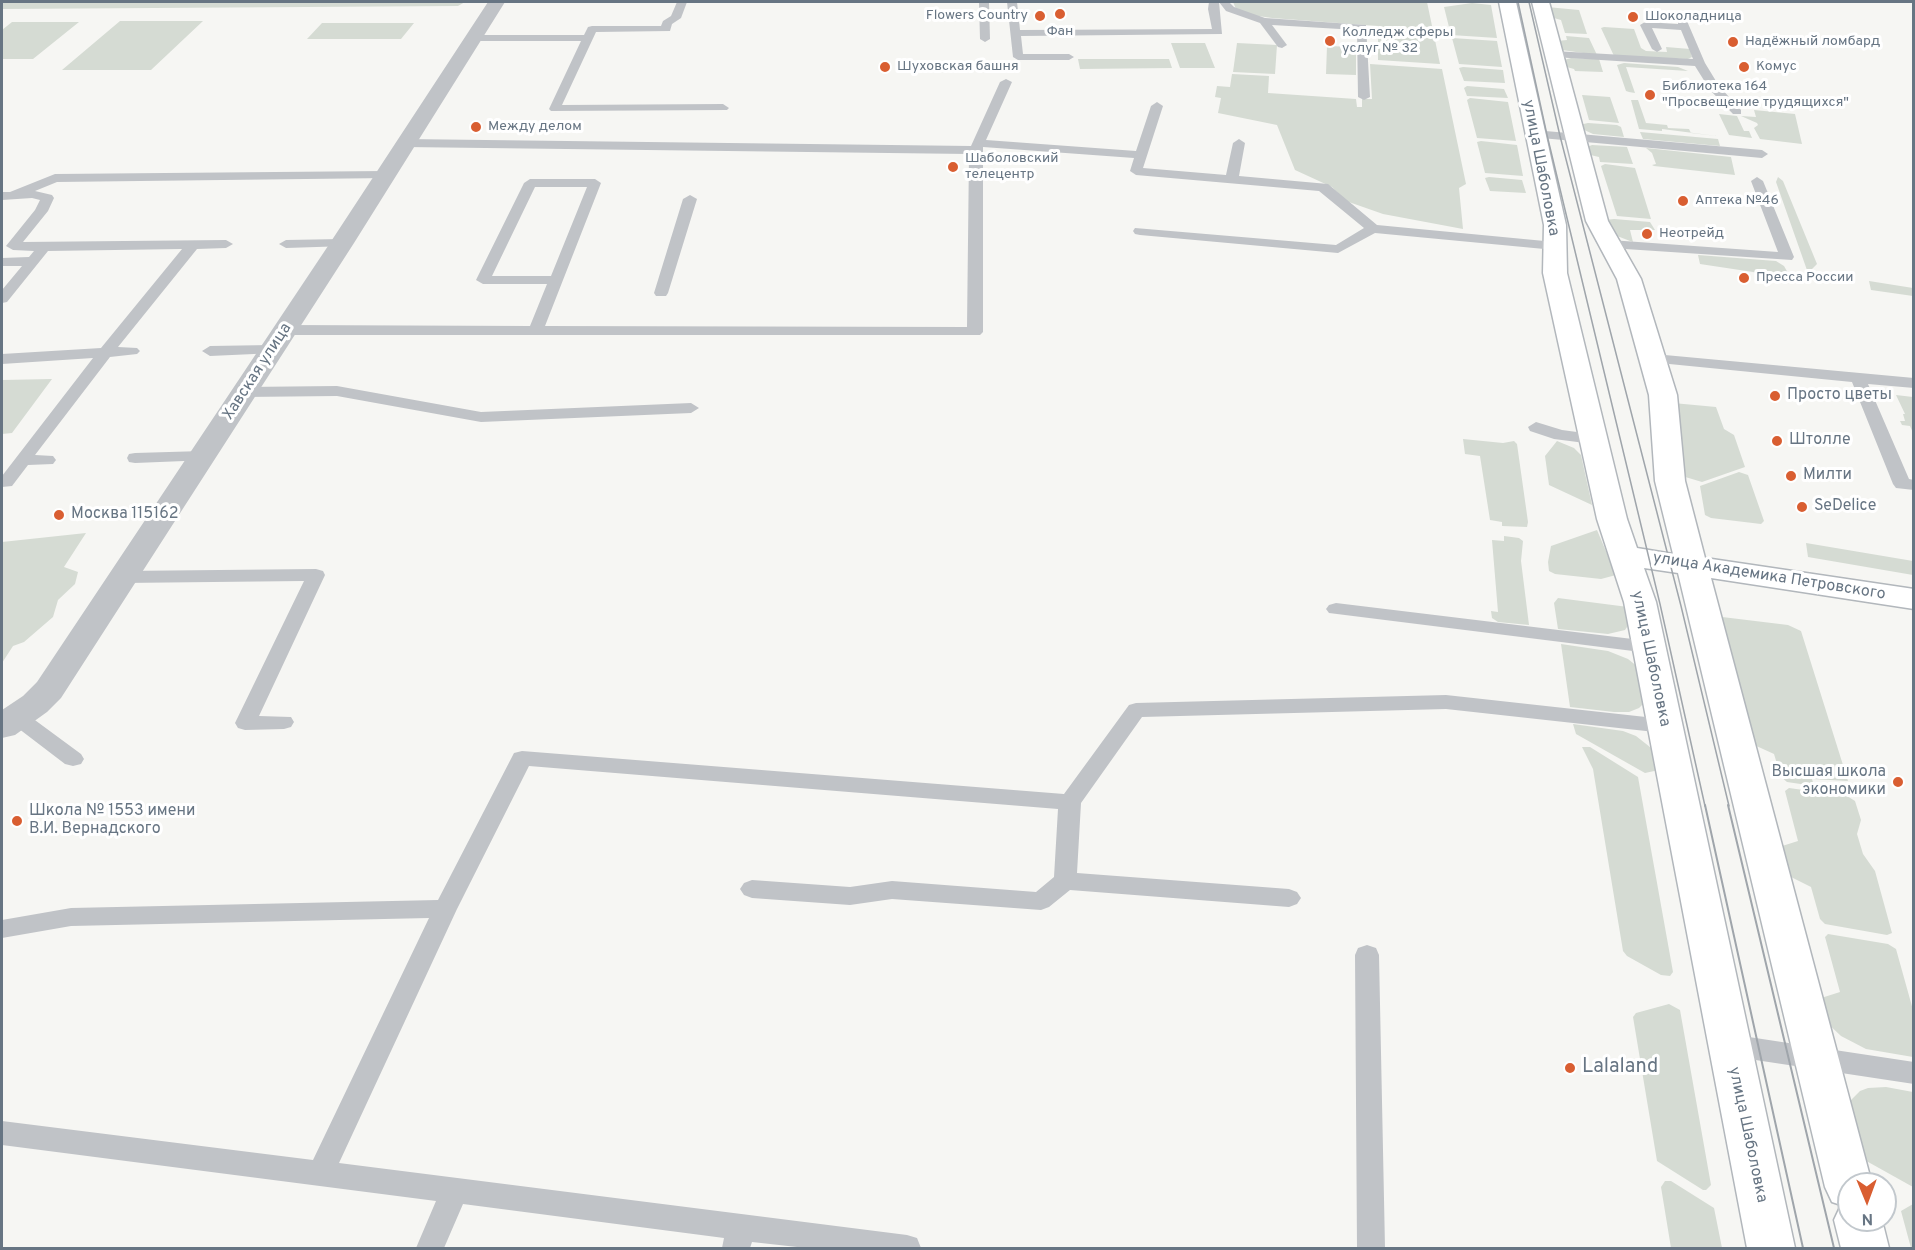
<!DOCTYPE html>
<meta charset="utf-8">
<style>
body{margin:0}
#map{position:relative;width:1915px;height:1250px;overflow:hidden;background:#f6f6f3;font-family:Overpass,sans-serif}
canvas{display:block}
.frame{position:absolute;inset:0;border:3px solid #677583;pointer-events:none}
.north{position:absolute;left:1837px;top:1172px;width:60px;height:60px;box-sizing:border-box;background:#fff;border:2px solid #c2c8cd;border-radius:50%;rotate:179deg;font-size:16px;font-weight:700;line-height:24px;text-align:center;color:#677583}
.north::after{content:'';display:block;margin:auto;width:21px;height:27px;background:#d95e31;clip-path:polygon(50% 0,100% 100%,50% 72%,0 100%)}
</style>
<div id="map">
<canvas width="1915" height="1250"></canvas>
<div class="frame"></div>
<div class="north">N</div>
</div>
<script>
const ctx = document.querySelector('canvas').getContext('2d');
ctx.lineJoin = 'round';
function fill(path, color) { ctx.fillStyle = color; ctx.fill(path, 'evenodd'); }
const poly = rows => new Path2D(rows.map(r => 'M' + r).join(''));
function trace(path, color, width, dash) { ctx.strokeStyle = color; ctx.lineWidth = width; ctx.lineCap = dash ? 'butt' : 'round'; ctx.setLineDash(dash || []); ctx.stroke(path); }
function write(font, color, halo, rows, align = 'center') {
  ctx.font = font + ' Overpass,sans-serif'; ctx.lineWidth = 6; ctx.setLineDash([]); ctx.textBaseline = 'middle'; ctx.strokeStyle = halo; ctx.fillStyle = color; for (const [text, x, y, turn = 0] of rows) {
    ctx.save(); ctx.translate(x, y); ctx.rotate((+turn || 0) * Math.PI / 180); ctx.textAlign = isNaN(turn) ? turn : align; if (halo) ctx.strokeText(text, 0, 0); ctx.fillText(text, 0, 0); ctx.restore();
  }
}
fill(poly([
 [2,2,231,2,230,3,465,2,458,6,2,9],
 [1233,2,1427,2,1440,64,1378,60,1378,26,1272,18,1251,15,1236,9],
 [1472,3,1491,5,1497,38,1451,35,1444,7],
 [1547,7,1579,10,1587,34,1565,33,1561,20,1550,17],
 [120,21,203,21,151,70,62,70],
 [12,22,79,22,33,59,2,59,2,30],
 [322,23,414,23,401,39,307,39],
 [1604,27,1634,29,1641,48,1646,51,1667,52,1666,47,1690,49,1692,57,1688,59,1614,56,1601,28],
 [1566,36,1589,38,1597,55,1562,50,1558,48,1557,41,1567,40],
 [1452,38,1497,41,1502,67,1459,64],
 [1171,43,1205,43,1215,68,1180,68],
 [1237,43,1277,45,1275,74,1233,72],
 [1327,46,1356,47,1356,75,1326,74],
 [1571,58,1599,59,1603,72,1575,71,1574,69,1563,66,1564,60],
 [1078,59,1169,59,1172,68,1080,69],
 [1624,63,1678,67,1688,71,1626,67,1635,93,1629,92,1626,91,1617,65],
 [1370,64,1442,69,1466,184,1459,188,1463,229,1383,214,1346,201,1332,187,1295,170,1277,125,1218,113,1221,98,1215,97,1217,86,1230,87,1232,74,1269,76,1268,93,1356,99,1357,107,1362,107,1362,99,1372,99],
 [1463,67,1503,70,1505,83,1464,81,1459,68],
 [1467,86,1504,89,1508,98,1467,96,1464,88],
 [1582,95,1610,97,1619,123,1589,120],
 [1470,98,1508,102,1516,141,1477,138,1467,100],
 [1631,100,1638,100,1646,123,1667,125,1668,128,1689,129,1691,133,1717,136,1662,129,1662,131,1639,129],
 [1754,110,1795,114,1802,144,1760,139,1754,128,1758,125,1757,123,1741,116,1756,117],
 [1719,114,1737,116,1744,131,1749,131,1752,138,1729,135],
 [1588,123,1617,125,1621,127,1624,137,1593,134,1580,128,1579,125],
 [1640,132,1718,139,1720,146,1643,139],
 [1481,141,1517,145,1523,176,1485,173,1477,142],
 [1592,145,1627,147,1633,164,1600,162,1599,157,1586,154,1587,147],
 [1646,148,1731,157,1735,175,1654,166,1652,165,1656,164,1652,153],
 [1605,164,1635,168,1651,219,1617,216,1601,166],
 [1489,177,1522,180,1526,193,1490,191,1485,178],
 [1778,177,1783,181,1817,264,1808,273,1776,182],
 [1614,219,1650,222,1655,230,1630,230,1633,242,1630,241,1612,234,1605,220],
 [1698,255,1776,261,1784,266,1788,273,1786,277,1700,264],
 [1869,281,1913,288,1913,296,1871,290],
 [52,379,12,433,2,434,2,380],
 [1896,395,1913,397,1913,433,1910,426,1902,425,1900,421,1905,421,1903,414,1905,414],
 [1673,403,1716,407,1724,429,1734,435,1745,467,1702,482,1682,476],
 [1463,439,1503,443,1514,441,1517,444,1528,522,1527,527,1502,526,1502,522,1490,520,1480,456,1465,454],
 [1557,441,1574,448,1581,455,1592,505,1549,485,1545,456],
 [1739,472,1748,475,1764,521,1761,524,1711,518,1705,515,1700,486],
 [1597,530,1616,575,1601,579,1555,574,1549,571,1548,562,1551,546],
 [86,533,64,567,78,572,75,584,58,600,53,617,24,642,13,646,2,663,2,542],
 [1504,536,1519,538,1523,541,1521,561,1529,625,1498,622,1492,618,1491,611,1498,612,1492,540,1504,541],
 [1806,543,1913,561,1913,575,1808,557],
 [1558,598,1628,607,1631,621,1625,630,1608,634,1558,629,1554,603],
 [1714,616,1788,625,1801,631,1848,781,1812,779,1814,786,1787,782,1781,777,1774,754,1752,744],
 [1561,644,1608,651,1628,659,1638,667,1646,701,1639,708,1629,712,1614,712,1570,707],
 [1573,724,1623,731,1636,736,1655,751,1659,770,1645,773,1576,734],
 [1582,747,1590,747,1638,777,1673,972,1670,976,1661,975,1627,956,1623,951,1593,769],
 [1789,788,1847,796,1855,801,1861,820,1857,834,1863,854,1875,871,1892,933,1887,935,1825,924,1820,919,1811,887,1785,874,1779,847,1798,841,1785,791],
 [1828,934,1888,944,1896,949,1913,1010,1913,1057,1866,1049,1841,1036,1824,1020,1818,999,1840,992,1825,937],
 [1669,1004,1680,1010,1711,1185,1706,1190,1703,1190,1657,1161,1633,1017,1636,1013],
 [1886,1087,1913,1092,1913,1187,1861,1158,1848,1103,1860,1091,1868,1088],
 [1665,1181,1671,1181,1714,1208,1722,1248,1671,1248,1661,1187],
 [1913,1204,1913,1248,1911,1248,1901,1211]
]), '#d5dbd3');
const secondary = poly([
 [1499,2,1516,2,1566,225,1567,273,1627,519,1637,548,1673,554,1655,481,1649,395,1617,279,1586,221,1532,2,1549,2,1608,221,1641,279,1677,395,1685,481,1705,558,1914,589,1914,609,1711,578,1872,1184,1849,1184,1849,1220,1882,1220,1889,1248,1841,1248,1834,1220,1841,1205,1832,1202,1825,1187,1678,573,1644,568,1656,602,1795,1248,1747,1248,1624,602,1597,519,1543,273,1544,225,1499,2]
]);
trace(secondary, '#b2b7bc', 3);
fill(poly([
 [677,2,687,2,681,18,672,24,670,31,596,32,562,105,723,104,729,108,727,110,551,111,549,109,581,41,473,41,468,38,473,35,584,35,588,27,592,26,661,26,663,21,671,16,677,2],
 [979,2,989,2,990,39,985,42,980,39,979,2],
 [1007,2,1017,2,1020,30,1212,29,1208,9,1209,2,1229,2,1234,7,1265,18,1366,25,1370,97,1364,100,1358,97,1357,30,1272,25,1287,45,1282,48,1278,47,1260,23,1226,11,1219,2,1222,34,1021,36,1023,54,1069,54,1074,57,1069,60,1018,60,1013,57,1007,2],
 [1682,18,1687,21,1705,63,1719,86,1741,110,1741,114,1733,114,1710,90,1695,66,1554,57,1549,54,1554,51,1693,59,1681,30,1652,28,1662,49,1657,52,1652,49,1640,25,1645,22,1678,24,1678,19,1682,18],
 [1006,79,1012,82,986,140,1136,151,1151,106,1157,102,1163,106,1143,168,1226,175,1233,143,1239,139,1245,143,1239,176,1328,184,1377,225,1555,242,1562,246,1555,250,1375,233,1338,253,1140,235,1135,234,1133,231,1135,228,1336,245,1364,228,1319,191,1136,175,1130,171,1134,158,983,147,983,332,980,335,285,335,277,330,285,325,530,326,547,284,483,284,476,280,524,183,530,179,595,179,601,183,545,326,967,327,969,154,405,147,399,143,405,139,971,146,1000,82,1006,79],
 [535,187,587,187,551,276,492,276,535,187],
 [1534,130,1762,150,1768,154,1762,158,1530,137,1528,134,1534,130],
 [385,171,391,175,389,178,57,182,35,191,52,195,54,198,48,211,23,242,226,240,233,244,226,248,197,249,118,347,137,348,140,351,137,354,110,357,35,455,53,456,56,460,53,464,28,465,12,486,2,487,2,476,93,358,2,364,2,354,101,348,182,249,48,251,7,302,2,303,2,290,22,266,2,266,2,258,29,257,34,251,13,250,6,246,35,210,40,200,32,198,2,200,2,192,10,192,55,174,385,171],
 [1757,177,1763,181,1794,257,1792,260,1610,248,1603,244,1610,240,1778,252,1751,181,1757,177],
 [690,195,697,199,668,293,666,296,656,296,654,293,683,199,690,195],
 [342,239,347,240,349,243,347,246,286,248,279,244,286,240,342,239],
 [271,345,279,350,276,353,210,356,202,351,210,346,271,345],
 [1654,354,1914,378,1914,388,1868,384,1909,479,1914,480,1914,490,1896,488,1893,484,1852,382,1649,362,1646,359,1649,356,1654,354],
 [337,386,481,412,691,403,699,408,691,413,481,422,337,396,244,397,236,392,244,387,337,386],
 [1536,422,1562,430,1599,435,1601,439,1593,444,1554,439,1530,431,1528,427,1536,422],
 [203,451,209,452,211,456,209,460,135,463,129,462,127,458,129,454,135,453,203,451],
 [316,569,323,571,325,575,259,716,291,717,294,722,291,727,284,729,245,730,238,728,235,723,304,581,122,583,115,581,113,577,115,573,122,571,316,569],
 [1336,603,1649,641,1656,643,1659,647,1656,651,1649,653,1329,613,1326,609,1329,605,1336,603],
 [1446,695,1664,719,1671,721,1675,726,1671,731,1664,733,1446,709,1142,717,1081,803,1077,873,1289,889,1297,892,1301,898,1297,904,1289,907,1070,890,1049,907,1041,910,892,899,850,905,752,898,744,895,740,889,744,883,752,880,850,887,892,881,1036,892,1054,877,1058,809,529,766,457,909,339,1163,907,1235,917,1238,921,1248,806,1248,752,1242,750,1248,722,1248,724,1238,463,1204,444,1248,416,1248,436,1201,2,1145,2,1121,313,1160,429,918,71,926,2,938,2,920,71,908,438,900,514,753,522,751,1064,794,1129,705,1136,703,1446,695],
 [17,710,24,712,81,754,84,759,81,764,73,766,65,764,10,722,7,717,10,712,17,710],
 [1367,945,1376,948,1379,955,1385,1248,1357,1248,1355,955,1358,948,1367,945],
 [1729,1034,1914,1062,1914,1084,1729,1056,1720,1053,1716,1045,1720,1037,1729,1034]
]), '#c0c3c7');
fill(poly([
 [488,2,505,2,354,243,61,698,47,712,15,735,2,738,2,710,23,696,37,682,330,243,488,2]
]), '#c0c3c7');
fill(secondary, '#fff');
trace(poly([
 [1518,2,1547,135,1660,604,1705,806],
 [1529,2,1560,136,1681,606,1729,806]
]), '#9fa5ab', 1.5);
trace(poly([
 [1705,805,1803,1248],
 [1728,805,1834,1248]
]), '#9fa5ab', 2);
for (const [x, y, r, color] of [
 [1060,14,6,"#d95e31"],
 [1040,16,6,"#d95e31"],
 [1633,17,6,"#d95e31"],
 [1330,41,6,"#d95e31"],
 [1733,42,6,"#d95e31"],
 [885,67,6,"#d95e31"],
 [1744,67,6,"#d95e31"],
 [1650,95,6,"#d95e31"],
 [476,127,6,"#d95e31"],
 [953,167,6,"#d95e31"],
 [1683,201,6,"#d95e31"],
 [1647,234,6,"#d95e31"],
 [1744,278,6,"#d95e31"],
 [1775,396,6,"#d95e31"],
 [1777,441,6,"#d95e31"],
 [1791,476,6,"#d95e31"],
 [1802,507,6,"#d95e31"],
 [59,515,6,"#d95e31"],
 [1898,782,6,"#d95e31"],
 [17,821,6,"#d95e31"],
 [1570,1068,6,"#d95e31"]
]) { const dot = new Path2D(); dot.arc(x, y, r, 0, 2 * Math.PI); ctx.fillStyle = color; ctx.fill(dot); trace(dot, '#fff', 2); }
write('14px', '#677583', '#fff', [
 ["Flowers Country",1028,16,"right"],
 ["Шоколадница",1645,17],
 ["Фан",1060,32,"center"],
 ["Колледж сферы",1342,33],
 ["услуг № 32",1342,49],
 ["Надёжный ломбард",1745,42],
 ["Шуховская башня",897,67],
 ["Комус",1756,67],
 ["Библиотека 164",1662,87],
 ["\"Просвещение трудящихся\"",1662,103],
 ["Между делом",488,127],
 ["Шаболовский",965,159],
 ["телецентр",965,175],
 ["Аптека №46",1695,201],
 ["Неотрейд",1659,234],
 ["Пресса России",1756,278]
], 'left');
write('16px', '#677583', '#fff', [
 ["улица Шаболовка",1540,168,79],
 ["Хавская улица",258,372,-57],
 ["улица Академика Петровского",1769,577,9],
 ["улица Шаболовка",1650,659,78],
 ["улица Шаболовка",1747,1135,78]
]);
write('16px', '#677583', '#fff', [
 ["Просто цветы",1787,396],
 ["Штолле",1789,441],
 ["Милти",1803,476],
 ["SeDelice",1814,507],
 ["Москва 115162",71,515],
 ["Высшая школа",1886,773,"right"],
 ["экономики",1886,791,"right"],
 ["Школа № 1553 имени",29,812],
 ["В.И. Вернадского",29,830]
], 'left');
write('20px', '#677583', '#fff', [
 ["Lalaland",1582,1068]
], 'left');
</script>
